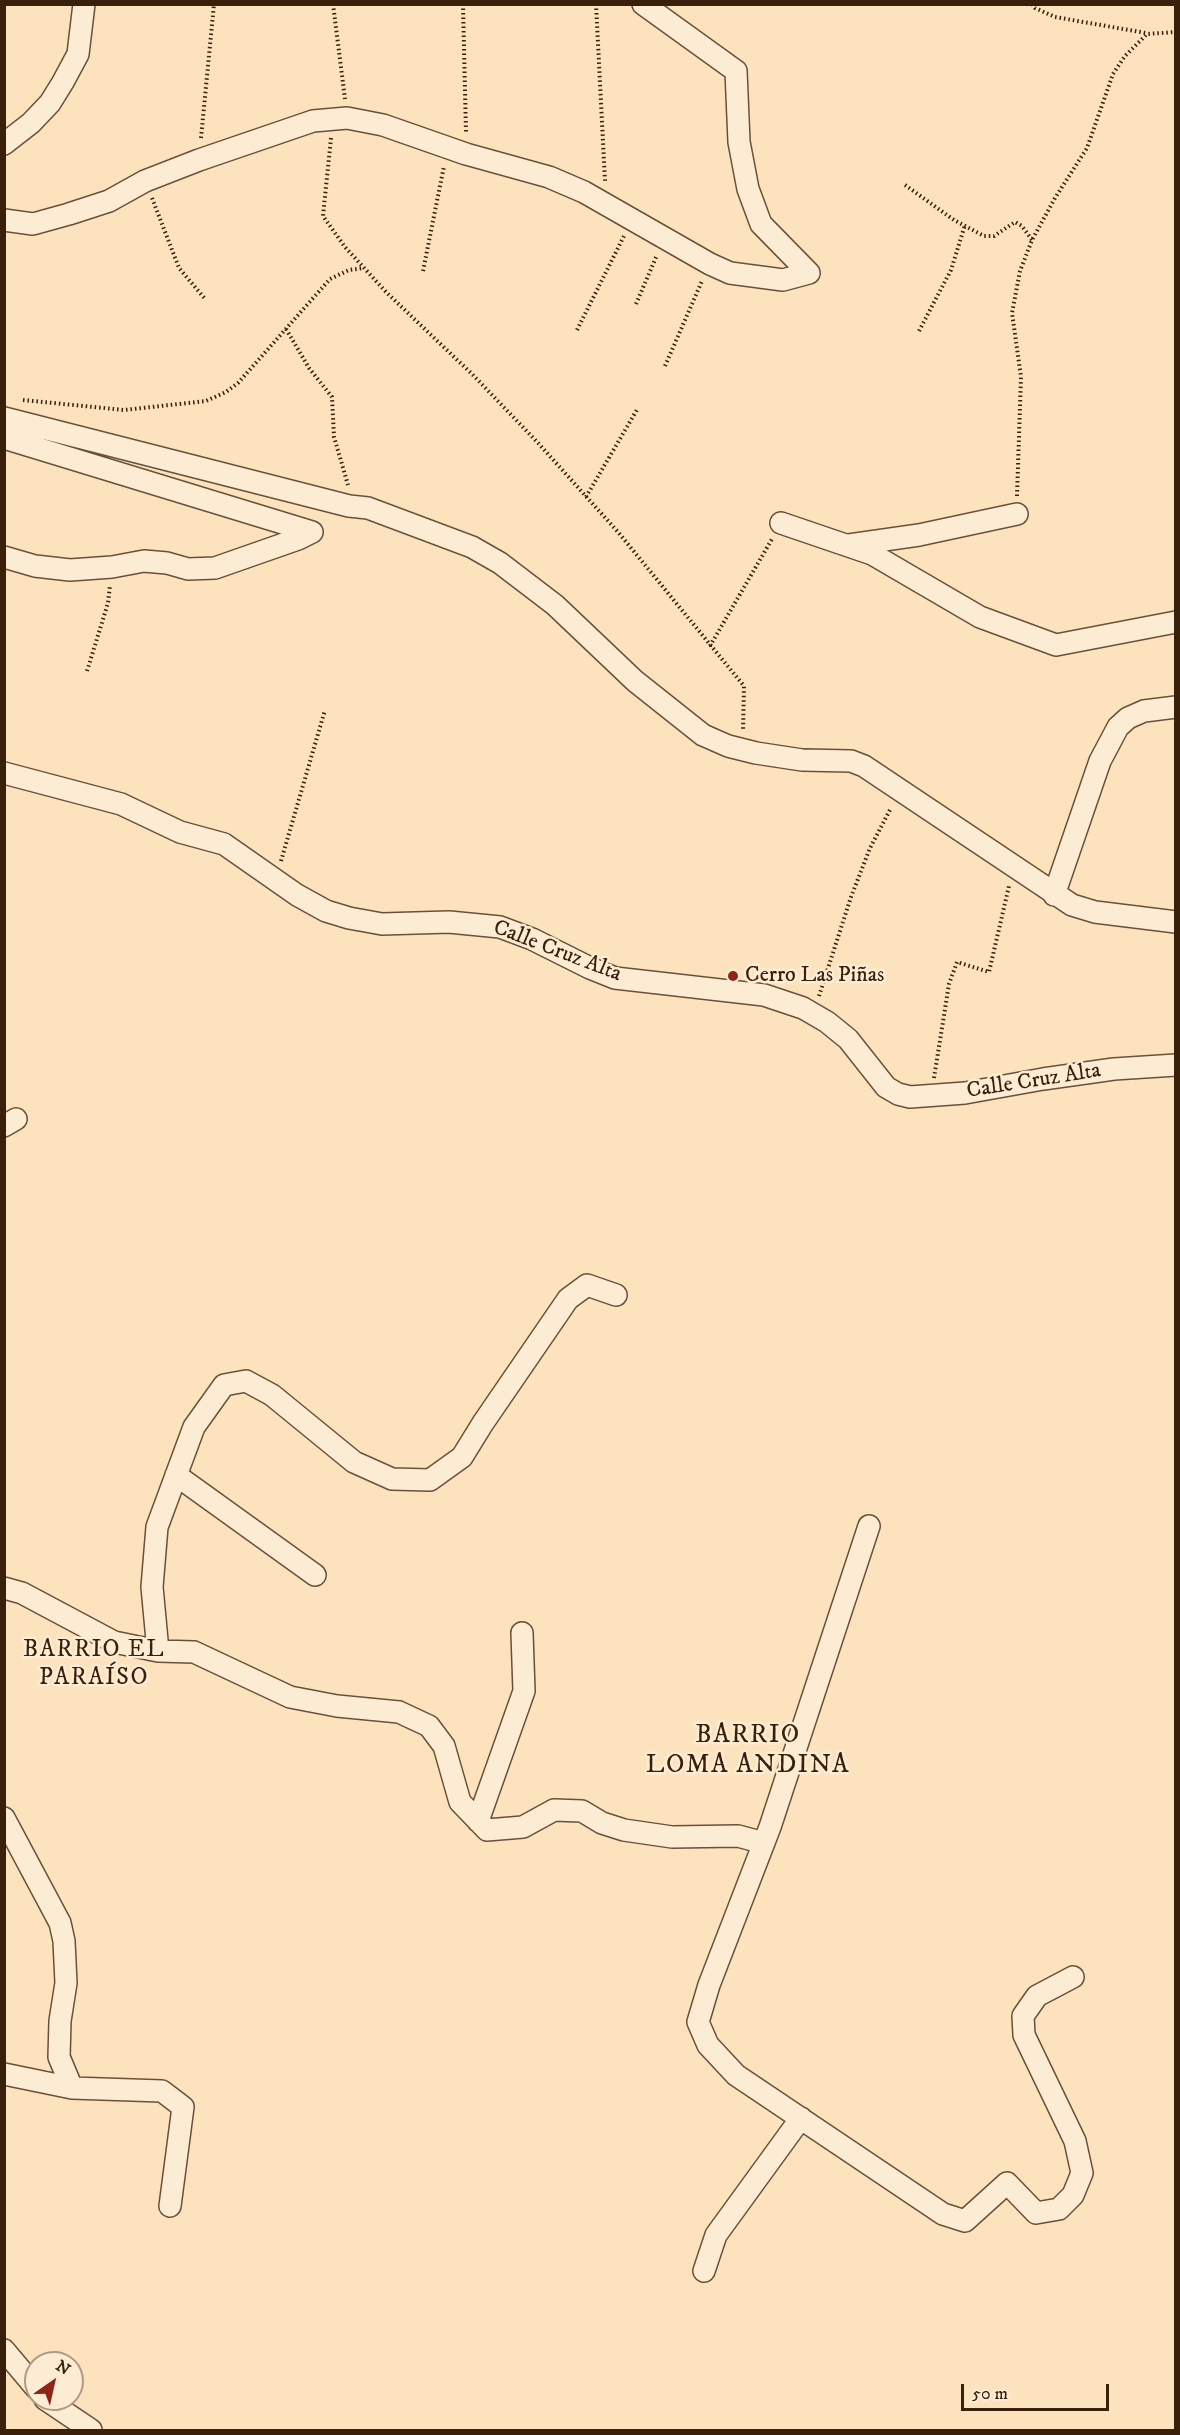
<!DOCTYPE html>
<meta charset="utf-8">
<style>
body{margin:0}
#map{position:relative;width:1180px;height:2435px;overflow:hidden;background:#fce2bd;font-family:"IM FELL DW Pica",serif}
canvas{display:block}
.frame{position:absolute;inset:0;border:6px solid #3a1f0b;pointer-events:none}
.north{position:absolute;left:24px;top:2351px;width:60px;height:60px;box-sizing:border-box;background:#fdecd4;border:2px solid #af9a84;border-radius:50%;rotate:34deg;font-size:16px;font-weight:700;line-height:24px;text-align:center;color:#3a1f0b}
.north::after{content:'';display:block;margin:auto;width:21px;height:27px;background:#8f2418;clip-path:polygon(50% 0,100% 100%,50% 72%,0 100%)}
.scale{position:absolute;left:961px;top:2384px;width:148px;height:27px;box-sizing:border-box;border:3px solid #3a1f0b;border-top:0;padding-left:8px;font-size:18px;line-height:21px;white-space:nowrap;color:#3a1f0b;-webkit-text-stroke:4px #fdecd4;paint-order:stroke}
</style>
<div id="map">
<canvas width="1180" height="2435"></canvas>
<div class="frame"></div>
<div class="north">N</div>
<div class="scale">50 m</div>
</div>
<script>
const ctx = document.querySelector('canvas').getContext('2d');
ctx.lineJoin = 'round';
const poly = rows => new Path2D(rows.map(r => 'M' + r).join(''));
function trace(path, color, width, dash) { ctx.strokeStyle = color; ctx.lineWidth = width; ctx.lineCap = dash ? 'butt' : 'round'; ctx.setLineDash(dash || []); ctx.stroke(path); }
function write(font, color, halo, rows, align = 'center') {
  ctx.font = font + ' "IM FELL DW Pica",serif'; ctx.lineWidth = 5; ctx.setLineDash([]); ctx.textBaseline = 'middle'; ctx.strokeStyle = halo; ctx.fillStyle = color; for (const [text, x, y, turn = 0] of rows) {
    ctx.save(); ctx.translate(x, y); ctx.rotate((+turn || 0) * Math.PI / 180); ctx.textAlign = isNaN(turn) ? turn : align; if (halo) ctx.strokeText(text, 0, 0); ctx.fillText(text, 0, 0); ctx.restore();
  }
}
const minor = poly([
 [4,144,31,123,50,103,63,82,78,54,84,4],
 [4,220,33,224,69,214,109,201,145,181,199,160,313,121,347,118,383,125,466,154,549,177,584,192,710,264,730,273,783,280,809,273,761,224,748,189,739,142,736,71,643,4],
 [4,418,349,506,368,508,472,547,500,563,555,605,635,681,703,735,728,746,756,753,802,760,851,761,864,766,1072,905,1095,912,1176,922],
 [4,438,312,532,298,539,215,568,188,569,167,563,144,561,112,567,70,570,35,566,4,557],
 [781,523,872,554,980,617,1056,645,1176,622],
 [849,545,919,535,1017,514],
 [4,773,121,804,180,832,224,844,297,895,326,911,349,918,382,924,449,922,500,927,532,939,590,968,615,978,764,995,803,1008,827,1022,848,1039,886,1087,898,1094,910,1097,965,1093,1043,1079,1114,1069,1176,1065],
 [1054,895,1100,761,1118,727,1128,718,1144,711,1176,707],
 [4,1126,16,1119],
 [176,1475,315,1575],
 [869,1526,770,1827,709,1985,698,2022,708,2045,736,2075,943,2214,965,2221,1007,2183,1036,2213,1059,2209,1073,2195,1082,2173,1075,2141,1024,2035,1023,2016,1037,1996,1073,1977],
 [4,1588,22,1593,114,1642,158,1651,194,1652,290,1697,337,1706,399,1712,429,1726,444,1746,460,1802,487,1830,523,1827,554,1810,582,1811,602,1823,624,1830,672,1837,738,1836,764,1843],
 [158,1651,152,1587,157,1527,194,1427,224,1385,246,1381,272,1395,354,1462,392,1479,430,1480,462,1457,483,1423,568,1299,587,1285,616,1295],
 [4,1818,60,1923,64,1941,66,1983,60,2021,59,2057,72,2088],
 [478,1821,524,1691,522,1633],
 [4,2074,72,2088,162,2091,183,2107,170,2206],
 [704,2271,716,2235,801,2118],
 [4,2350,36,2388],
 [45,2399,91,2430]
]);
trace(minor, '#6a5038', 24);
trace(poly([
 [333,4,345,99],
 [463,4,466,133],
 [596,4,605,181],
 [1032,4,1035,8,1055,17,1146,33],
 [201,138,214,4],
 [331,138,323,216,345,247,386,292,472,374,539,444,618,532,744,686,743,731],
 [905,185,954,220,984,236,994,236,1015,222,1022,226,1032,240],
 [152,198,179,268,206,300],
 [423,271,444,166],
 [636,304,657,255],
 [286,329,309,368,332,397,334,437,348,485],
 [577,330,624,236],
 [919,331,951,270,965,225],
 [665,366,702,281],
 [23,400,124,410,206,401,226,392,238,383,330,279,349,270,364,268],
 [1017,496,1021,377,1012,313,1020,271,1032,240,1055,198,1087,148,1113,74,1125,56,1147,34,1176,32],
 [586,497,638,408],
 [710,646,772,539],
 [87,671,108,603,110,585],
 [281,861,325,710],
 [819,996,851,897,870,848,891,808],
 [934,1078,949,984,957,962,989,972,1009,886]
]), '#3a1f0b', 4, [1.5, 3]);
trace(minor, '#fdecd4', 21);
for (const [x, y, r, color] of [
 [733,976,6,"#8f2418"]
]) { const dot = new Path2D(); dot.arc(x, y, r, 0, 2 * Math.PI); ctx.fillStyle = color; ctx.fill(dot); trace(dot, '#fdecd4', 2); }
write('22px', '#3a1f0b', '#fdecd4', [
 ["Calle Cruz Alta",557,952,21],
 ["Calle Cruz Alta",1034,1082,-9]
]);
write('22px', '#3a1f0b', '#fdecd4', [
 ["Cerro Las Piñas",745,976]
], 'left');
ctx.letterSpacing = '1.5px';
write('24px', '#3a1f0b', '#fdecd4', [
 ["BARRIO EL",94,1651],
 ["PARAÍSO",94,1679]
]);
ctx.letterSpacing = '0px';
ctx.letterSpacing = '1.5px';
write('26px', '#3a1f0b', '#fdecd4', [
 ["BARRIO",748,1737],
 ["LOMA ANDINA",748,1767]
]);
ctx.letterSpacing = '0px';
</script>
